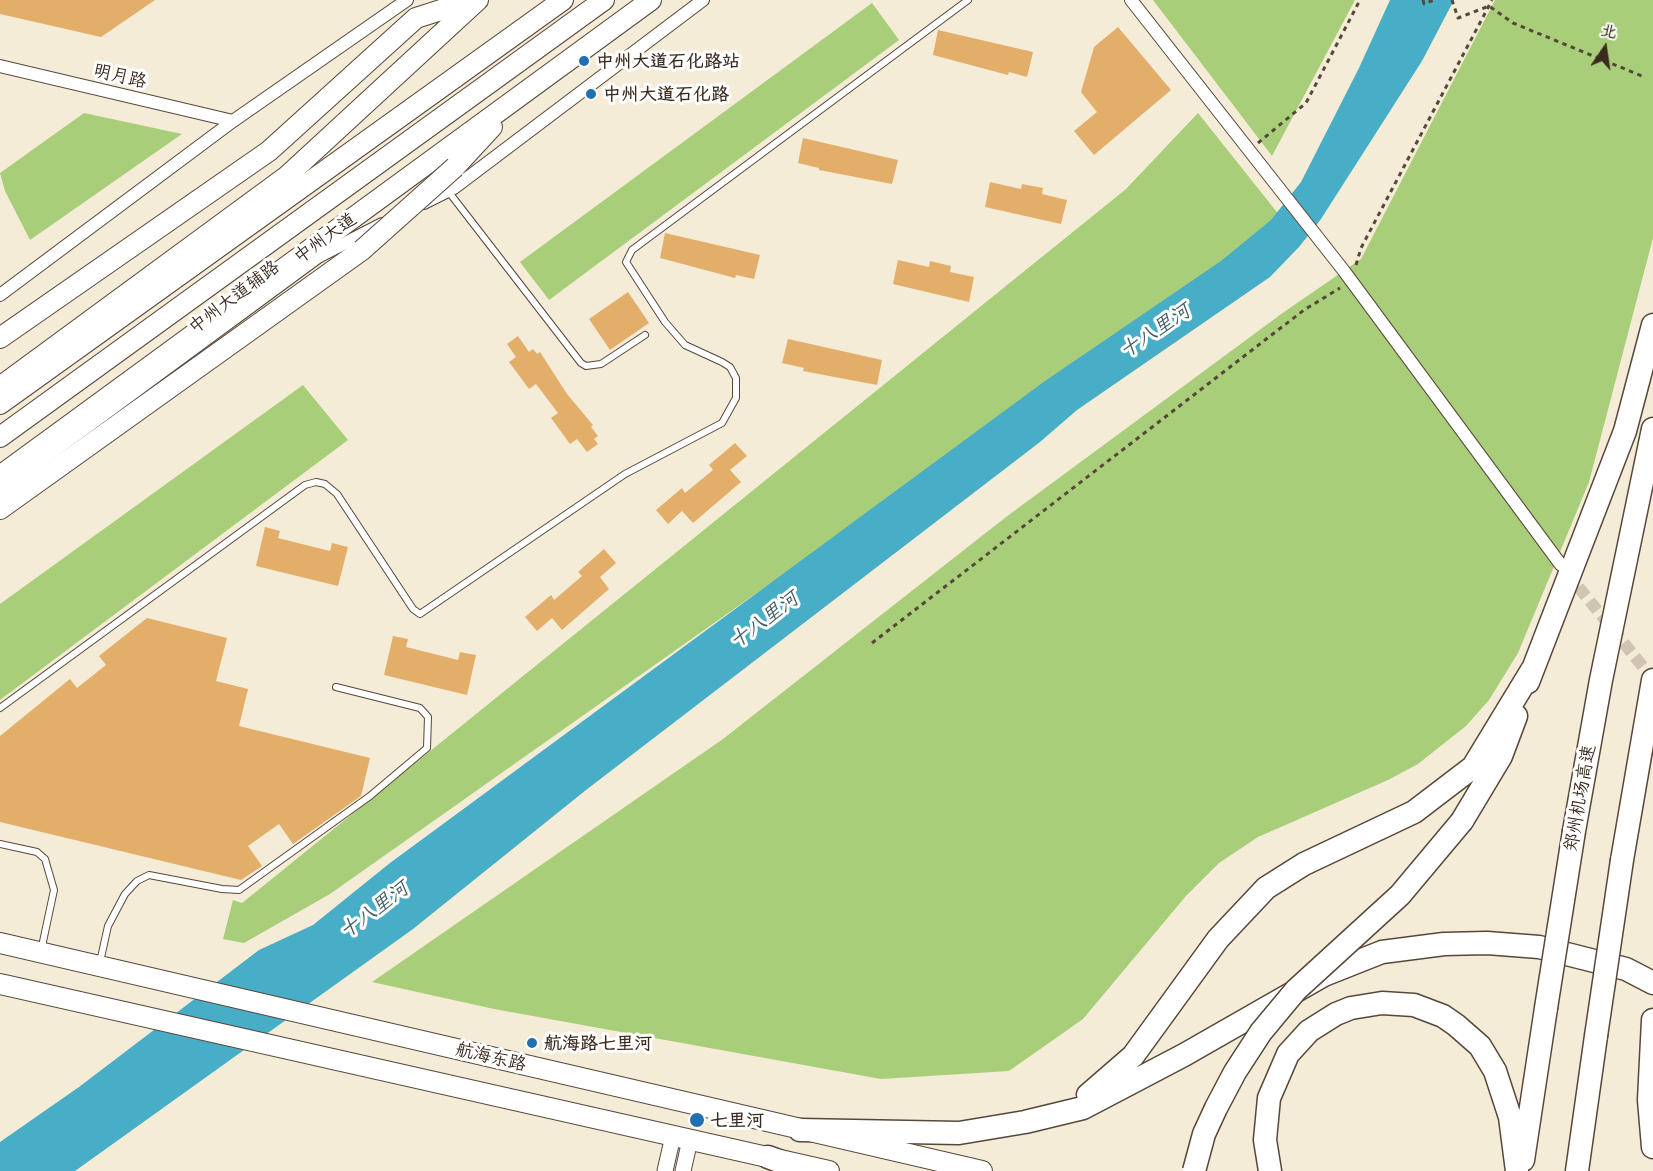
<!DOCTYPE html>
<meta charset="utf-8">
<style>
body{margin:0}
#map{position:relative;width:1653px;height:1171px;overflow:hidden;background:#f4ecd7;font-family:Mali,"LXGW WenKai TC",sans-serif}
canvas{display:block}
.north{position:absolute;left:1575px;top:18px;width:60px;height:60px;-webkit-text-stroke:4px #fff;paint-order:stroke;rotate:13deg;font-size:16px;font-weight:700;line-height:24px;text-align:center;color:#3b2a1e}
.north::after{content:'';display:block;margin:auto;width:21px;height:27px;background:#3b2a1e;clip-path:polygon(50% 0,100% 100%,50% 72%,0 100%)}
</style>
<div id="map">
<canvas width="1653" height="1171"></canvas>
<div class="north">北</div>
</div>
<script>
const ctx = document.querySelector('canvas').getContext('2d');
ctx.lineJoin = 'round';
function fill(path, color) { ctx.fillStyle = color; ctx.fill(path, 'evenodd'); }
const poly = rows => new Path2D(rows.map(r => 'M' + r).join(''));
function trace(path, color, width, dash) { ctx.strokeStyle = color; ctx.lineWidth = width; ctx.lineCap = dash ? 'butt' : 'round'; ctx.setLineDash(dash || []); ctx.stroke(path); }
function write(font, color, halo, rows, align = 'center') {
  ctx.font = font + ' Mali,"LXGW WenKai TC",sans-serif'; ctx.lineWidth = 6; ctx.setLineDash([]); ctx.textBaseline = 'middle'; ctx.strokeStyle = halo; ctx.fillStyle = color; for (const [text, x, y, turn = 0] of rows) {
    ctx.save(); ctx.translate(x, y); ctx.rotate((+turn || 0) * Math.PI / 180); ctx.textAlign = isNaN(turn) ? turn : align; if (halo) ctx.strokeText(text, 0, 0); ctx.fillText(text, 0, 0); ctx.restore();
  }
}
fill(poly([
 [1153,0,1355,0,1272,156],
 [1495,0,1653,0,1653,238,1589,482,1518,653,1489,700,1466,726,1418,764,1388,780,1258,837,1219,863,1186,896,1083,1019,1009,1071,881,1079,494,1009,372,982,723,739,1006,517,1284,312,1361,259],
 [872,3,899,40,549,300,520,262],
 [84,113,182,134,30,240,5,191,0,173],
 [1198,113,1284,221,330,894,244,943,223,939,233,900,242,903,1126,189],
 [303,385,348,440,0,700,0,604]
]), '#a9ce79');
fill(poly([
 [1390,0,1454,0,1422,61,1321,219,1299,247,1270,277,1077,410,1040,442,586,790,413,929,75,1171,0,1171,0,1142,79,1087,259,950,313,925,390,863,1045,381,1221,261,1271,220,1301,182,1359,68]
]), '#48adc7');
fill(poly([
 [0,0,155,0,101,37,0,14],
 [1118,27,1171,90,1094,155,1074,131,1097,112,1081,92,1094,47],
 [938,30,1033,52,1027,77,1009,72,1008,75,933,55],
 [803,138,898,160,892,184,819,170,819,168,798,163],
 [990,182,1021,189,1022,184,1043,188,1042,194,1067,200,1061,224,985,207],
 [665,233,760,255,754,279,736,275,735,278,660,258],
 [898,260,929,267,930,261,951,266,950,272,974,277,969,302,893,284],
 [628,292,649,323,610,350,589,319],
 [518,336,529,352,533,349,537,354,540,352,567,394,593,425,591,427,598,436,594,439,598,444,587,452,577,439,570,444,551,418,558,413,536,384,529,389,509,362,516,357,507,344],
 [788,339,882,360,877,385,803,371,804,368,782,363],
 [735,443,747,456,730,470,741,482,693,523,682,511,668,524,656,510,682,488,685,493,713,470,709,465],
 [265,527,280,531,278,538,330,551,332,543,348,547,338,586,256,566],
 [604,549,616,563,600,577,609,589,562,630,552,618,537,631,525,617,551,595,554,600,582,576,578,572],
 [147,618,227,638,216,681,248,689,239,726,370,758,361,796,293,844,279,824,248,846,262,866,241,880,0,822,0,736,70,679,77,688,106,665,99,656],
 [393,636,408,639,406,647,458,660,460,652,476,655,467,695,384,675]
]), '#e3ae6a');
trace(poly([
 [1567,573,1653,679]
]), '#cfc5b2', 12, [12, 6]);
const service = poly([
 [448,191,581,363,586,366,601,364,645,335],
 [0,708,305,485,316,482,325,484,337,494,413,609,420,614,625,474,722,423,736,398,736,378,730,367,722,362,685,345,665,322,626,262,632,250,968,0],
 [0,844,37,852,45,859,54,890,41,951],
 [100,962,108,926,125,894,137,881,149,875,222,889,239,890,370,796,427,748,428,717,420,708,336,687]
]);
const minor = poly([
 [1131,0,1344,271,1561,565],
 [0,66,233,121],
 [424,203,454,188,703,0],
 [0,295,233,121,407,0],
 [0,491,318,257,382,224]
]);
const tertiary = poly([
 [665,1171,673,1136],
 [683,1171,690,1140]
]);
const primary = poly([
 [0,404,563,0],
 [0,437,604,0],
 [0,943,982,1171],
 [0,984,829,1171]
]);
const trunk = poly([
 [455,167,492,127],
 [0,338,269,151,416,18,472,0],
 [0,387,287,176,478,0],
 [0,476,651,0],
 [0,509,362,250]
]);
const motorway = poly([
 [1528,682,1625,431,1653,325],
 [1462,821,1501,756,1516,716],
 [1574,831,1601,680,1653,429],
 [1622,860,1653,680],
 [1653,1020,1649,1100,1653,1147],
 [1088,1095,1133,1056,1218,939,1266,888,1304,864,1414,812,1473,767,1532,670],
 [800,1130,959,1133,1025,1122,1083,1108,1184,1055,1324,975,1382,952,1444,944,1487,943,1539,947,1626,969,1653,983],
 [768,1157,806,1171],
 [1523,1160,1546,1008],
 [1270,1171,1265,1140,1269,1098,1288,1054,1309,1031,1336,1014,1351,1008,1382,1003,1414,1005,1443,1016,1456,1025,1480,1046,1495,1071,1510,1117,1517,1171],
 [1577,1171,1596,1036]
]);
trace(service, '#57473a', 8);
trace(minor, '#57473a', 14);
trace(tertiary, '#57473a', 17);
trace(primary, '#57473a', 22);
trace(trunk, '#57473a', 22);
trace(motorway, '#57473a', 25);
trace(poly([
 [1423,0,1424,4,1434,0],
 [1452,0,1458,18,1489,6,1513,23,1642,76],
 [1258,143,1306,103,1360,0],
 [1356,265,1361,248,1492,0],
 [872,643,1304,310,1340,288]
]), '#57473a', 3, [4.5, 4.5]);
trace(service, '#fff', 6);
trace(minor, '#fff', 12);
trace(tertiary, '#fff', 15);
trace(primary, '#fff', 20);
trace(trunk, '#fff', 20);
trace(motorway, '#fff', 22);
const trunkBridge = poly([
 [362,250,455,167]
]);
const motorwayBridge = poly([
 [1546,1008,1574,831],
 [1596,1036,1622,860],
 [1194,1171,1204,1134,1216,1108,1235,1072,1261,1032,1296,990,1400,895,1462,821]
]);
trace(trunkBridge, '#57473a', 22, []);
trace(motorwayBridge, '#57473a', 25, []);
trace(trunkBridge, '#fff', 20);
trace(motorwayBridge, '#fff', 22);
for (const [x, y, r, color] of [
 [584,61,6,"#1f6fb2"],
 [591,94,6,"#1f6fb2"],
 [532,1043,6,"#1f6fb2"],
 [697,1120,8,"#1f6fb2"]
]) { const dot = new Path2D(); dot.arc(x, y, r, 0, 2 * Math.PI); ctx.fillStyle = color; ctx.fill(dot); trace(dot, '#fff', 2); }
write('bold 18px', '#3b2a1e', '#fff', [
 ["中州大道石化路站",596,61],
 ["中州大道石化路",603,94],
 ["航海路七里河",544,1043],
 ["七里河",710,1120]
], 'left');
write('18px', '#3b2a1e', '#fff', [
 ["明月路",120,76,13],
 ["中州大道",325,238,-36],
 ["中州大道辅路",234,297,-37],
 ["郑州机场高速",1580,798,-80],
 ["航海东路",491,1057,13]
]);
write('italic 20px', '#405e62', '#fff', [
 ["十八里河",1155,331,-34],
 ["十八里河",764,620,-37],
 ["十八里河",374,910,-37]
]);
</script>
